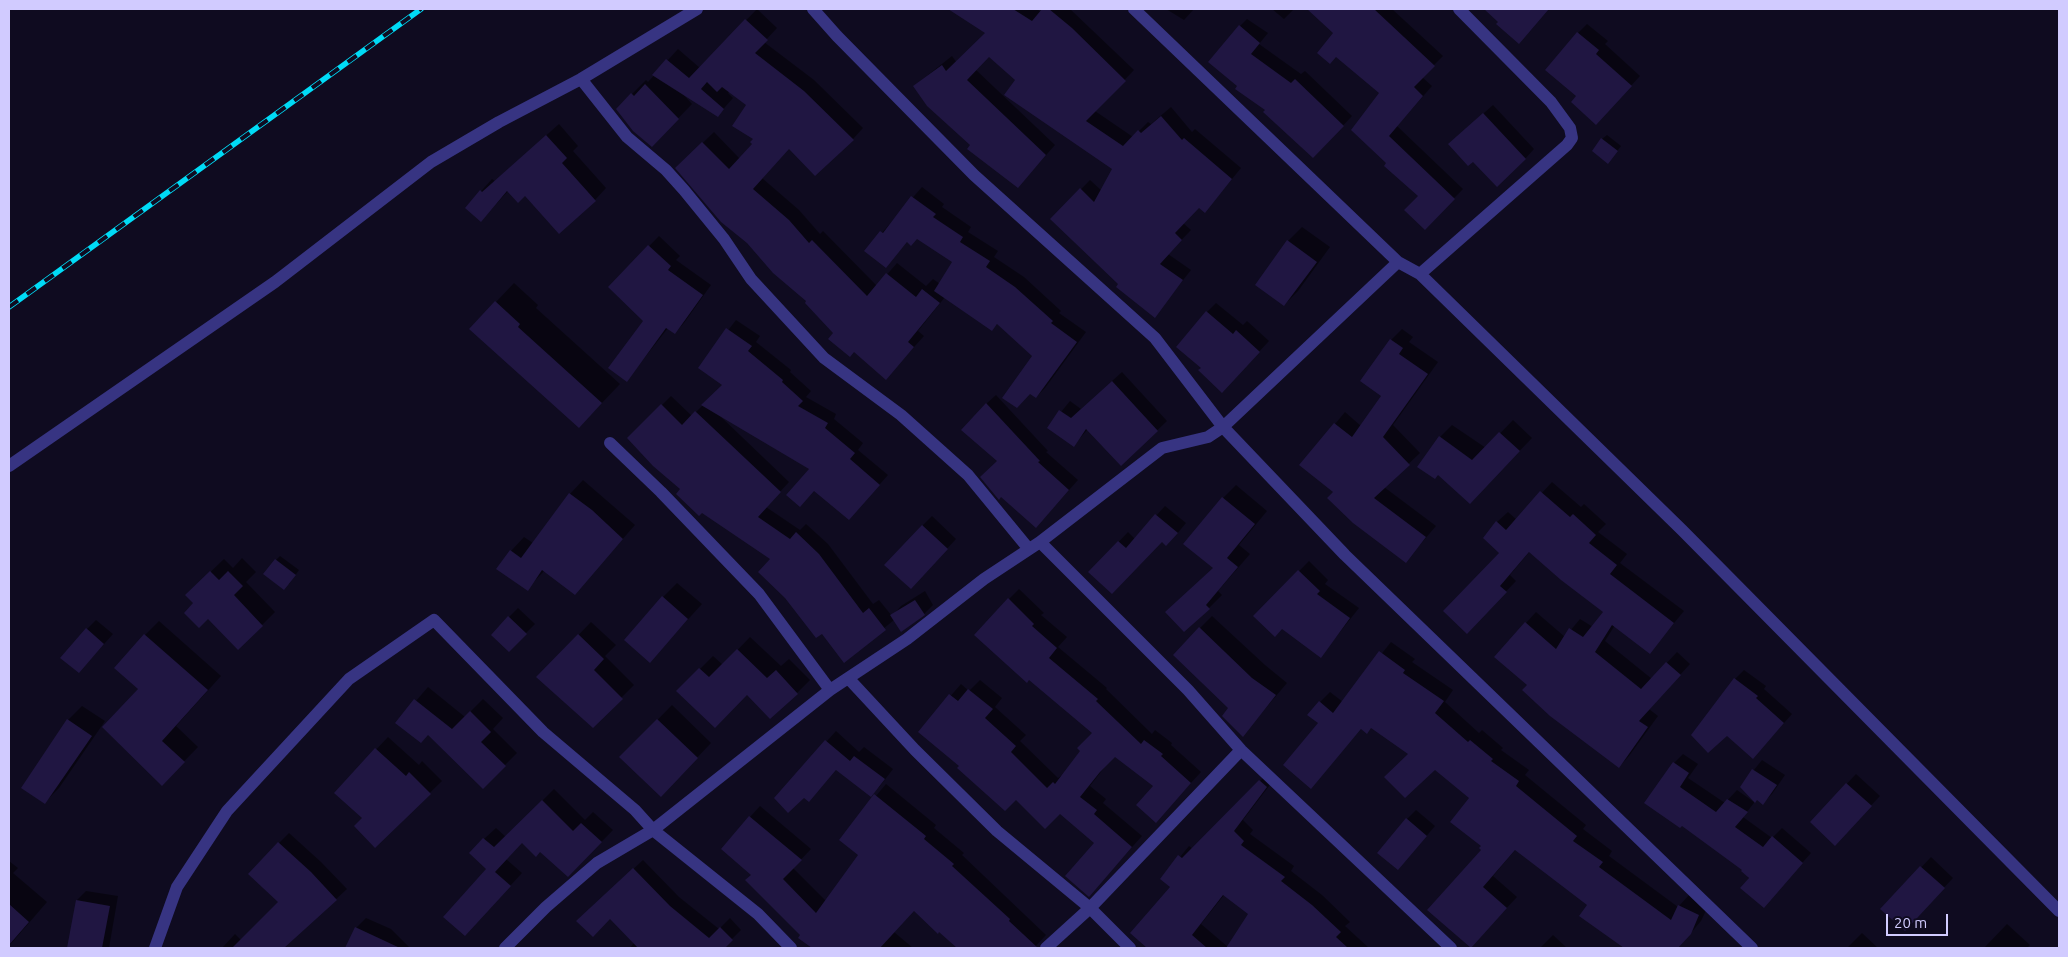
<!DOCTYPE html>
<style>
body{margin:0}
#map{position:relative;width:2068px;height:957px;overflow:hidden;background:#0f0b20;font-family:Ubuntu,sans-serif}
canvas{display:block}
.frame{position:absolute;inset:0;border:10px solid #d1cbff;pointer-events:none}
.scale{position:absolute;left:1886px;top:914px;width:62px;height:22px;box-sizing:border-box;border:2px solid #d1cbff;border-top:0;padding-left:6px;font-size:15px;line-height:18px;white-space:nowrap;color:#d1cbff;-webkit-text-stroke:4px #0f0b20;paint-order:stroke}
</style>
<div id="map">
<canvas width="2068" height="957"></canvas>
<div class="frame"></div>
<div class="scale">20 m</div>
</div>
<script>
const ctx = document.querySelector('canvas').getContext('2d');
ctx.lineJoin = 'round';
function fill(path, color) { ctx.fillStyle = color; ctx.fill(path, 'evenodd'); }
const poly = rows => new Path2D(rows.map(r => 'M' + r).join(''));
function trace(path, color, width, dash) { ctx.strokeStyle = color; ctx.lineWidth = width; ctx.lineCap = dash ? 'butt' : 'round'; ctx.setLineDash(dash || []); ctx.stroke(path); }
fill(poly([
 [757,9,777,28,764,42,814,80,863,128,853,139,789,148,762,178,799,210,820,234,823,231,877,286,897,263,926,286,933,279,940,284,954,262,918,238,908,241,886,266,866,251,922,187,944,204,942,207,971,227,968,232,998,251,994,257,1024,277,1061,311,1059,313,1086,332,1045,388,1036,397,1034,356,998,323,992,330,945,297,918,331,924,336,886,378,835,333,808,301,677,168,714,132,740,159,754,143,755,139,747,105,730,91,728,93,733,98,718,115,683,94,692,104,666,131,632,94,646,80,648,82,678,49,700,68],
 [950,9,1037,9,1041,12,1044,9,1070,9,1134,70,1095,111,1133,137,1148,122,1151,124,1171,107,1192,132,1195,129,1241,168,1205,212,1199,207,1183,223,1191,230,1168,254,1191,270,1155,316,1052,219,1090,180,1102,191,1114,169,989,56,975,69,1055,145,1018,187,971,145,914,86,952,56,957,63,987,33],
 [1166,9,1194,9,1184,20],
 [1272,9,1294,9,1284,19],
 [1309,9,1392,9,1443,56,1422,77,1432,86,1397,126,1463,189,1425,228,1420,196,1388,163,1381,93,1335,33],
 [1485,9,1549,9,1529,32,1500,22],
 [1247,19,1268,33,1259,44,1301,74,1305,71,1352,116,1323,147,1267,110,1238,28],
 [1587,24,1608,41,1605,44,1640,76,1605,114,1578,96,1578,33],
 [1493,105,1534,149,1525,159,1459,135],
 [559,124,578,146,573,151,606,188,595,200,525,195,508,191,481,221,466,208,492,179,495,181],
 [1607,135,1621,146,1612,158,1602,139],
 [1302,227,1330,247,1298,291,1284,305,1288,241],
 [659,236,680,256,676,260,711,285,684,323,675,333,668,328,627,380,645,321,609,287],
 [514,283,538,305,536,308,620,384,579,427,496,302],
 [1216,303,1243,325,1247,321,1269,341,1231,382,1202,367,1207,312],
 [736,320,760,336,756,342,791,370,790,372,811,391,806,397,836,414,834,419,863,443,858,450,888,475,849,519,810,469,718,414,789,482,766,507,800,530,806,524,828,544,873,604,879,600,892,616,901,606,925,591,933,605,924,614,894,620,844,661,772,559,682,489,629,438,671,396,692,416,724,384,700,367],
 [1402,329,1413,337,1409,342,1438,362,1393,425,1420,453,1384,487,1436,526,1406,561,1335,492,1301,465,1345,412,1361,426,1383,396,1391,340],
 [1122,372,1167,421,1121,465,1088,429,1074,445,1048,428,1070,401,1081,409],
 [996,395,1048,451,1046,452,1078,480,1045,517,998,461,986,404],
 [1513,420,1532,438,1482,490,1440,437,1452,425,1486,448],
 [583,480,635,525,575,593,545,570,527,589,511,551,524,537,533,543,570,494],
 [1552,482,1581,507,1584,504,1606,524,1598,532,1627,554,1620,563,1684,611,1650,652,1615,625,1605,641,1652,679,1677,652,1690,664,1649,709,1658,716,1629,756,1619,767,1528,685,1526,623,1536,612,1565,637,1580,619,1593,627,1605,611,1530,551,1510,575,1516,581,1477,622,1500,553,1497,522,1508,512,1517,520],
 [1236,485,1267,511,1239,545,1250,554,1218,591,1222,595,1209,608,1167,612,1214,568,1223,498],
 [1165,506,1186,523,1176,535,1090,572,1128,532,1135,539],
 [932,516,956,539,920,578,923,525],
 [280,556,299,570,289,584,276,560],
 [242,558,256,572,246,582,275,612,262,625,208,618,194,603,200,582,224,559,233,568],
 [1309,561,1328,580,1325,584,1359,608,1321,656,1282,628,1255,616],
 [677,583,702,604,650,661,663,597],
 [1019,589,1044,613,1041,615,1067,637,1058,647,1107,688,1106,689,1152,734,1155,730,1172,743,1171,745,1201,772,1166,810,1155,786,1115,756,1110,760,1090,786,1106,799,1103,803,1142,836,1089,895,1096,842,1060,813,1016,798,961,765,920,731,961,684,969,691,980,680,1002,698,995,707,1026,735,1020,741,1058,778,1065,773,1094,732,1009,599],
 [518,608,535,624,518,641,509,617],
 [1212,616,1265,665,1287,683,1243,735,1200,628],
 [96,620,113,634,88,662,87,629],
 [159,621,221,676,176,726,198,747,162,784,140,689,145,635],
 [591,622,616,645,605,656,634,685,593,726,538,677],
 [750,637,781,666,789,659,810,680,797,693,678,691,713,656,723,665],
 [1391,642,1415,659,1412,662,1453,690,1445,702,1479,733,1482,730,1503,748,1501,750,1529,770,1525,775,1586,825,1583,829,1612,851,1609,856,1678,907,1689,895,1709,904,1701,921,1678,948,1626,948,1581,915,1589,905,1516,849,1493,876,1517,897,1470,947,1428,910,1482,850,1471,798,1435,768,1409,754,1372,727,1362,728,1311,787,1319,723,1320,702,1330,692,1343,702],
 [1744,670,1766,686,1764,689,1792,714,1761,749,1735,679],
 [428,687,465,717,483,699,503,718,493,729,517,753,483,787,429,734,397,723],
 [672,705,711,743,675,781,621,757],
 [82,706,105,721,59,788,45,802,68,720],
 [836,731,859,752,864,747,893,769,880,786,871,795,837,769,818,791,776,798],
 [388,737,419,765,422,761,442,781,375,846,364,818,335,793],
 [1683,754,1698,764,1688,778,1725,803,1737,790,1754,802,1741,786,1762,760,1785,775,1772,794,1763,803,1757,799,1743,817,1772,838,1782,828,1811,853,1764,906,1744,870,1682,825,1674,763],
 [1270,771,1276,777,1243,820,1253,830,1250,834,1294,866,1291,871,1322,895,1350,922,1345,926,1369,948,1149,948,1132,933,1172,887,1162,879,1189,846,1193,849],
 [1224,895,1250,914,1228,947,1201,924],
 [1856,774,1880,796,1844,834,1811,822],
 [886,784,936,825,934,828,964,853,962,855,1046,935,1034,948,959,948,914,910,894,932,913,948,814,948,800,938,802,935,752,875,750,817,760,806,811,849,793,868,826,901,860,855,840,839],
 [554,789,585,820,593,812,613,830,568,876,540,851,522,842,506,859,522,873,476,923,488,869,484,839,496,828,506,837],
 [1416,810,1435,826,1407,859,1407,819],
 [289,833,321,862,347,889,284,947,280,942,274,948,222,948,235,934,241,940,280,902,279,843],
 [1931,857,1953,878,1914,920,1882,909],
 [643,860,679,897,719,929,730,918,741,930,723,948,630,948,634,943,610,918,587,912],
 [9,861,18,868,13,873,47,902,9,946],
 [86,891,118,896,109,948,68,948,77,900],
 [366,918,391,929,410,948,347,948,356,928],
 [2007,924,2030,945,2027,948,1984,948],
 [1862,933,1878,948,1847,948],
 [1553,935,1567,948,1540,948]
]), '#0007');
fill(poly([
 [948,9,1013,9,1032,21,1042,9,1049,9,1072,28,1126,81,1086,121,1123,146,1138,130,1141,133,1161,116,1182,140,1184,138,1232,179,1205,213,1199,208,1175,233,1182,240,1160,264,1183,280,1155,318,1116,287,1118,284,1050,219,1080,188,1094,202,1112,169,1004,95,1015,80,989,57,967,80,1046,155,1018,188,967,149,970,145,927,106,913,86,942,65,946,71,985,33],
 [1307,9,1374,9,1435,66,1414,87,1423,96,1389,136,1455,199,1425,230,1404,210,1418,196,1384,166,1386,163,1351,130,1379,93,1336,57,1330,64,1317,53,1333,33],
 [1484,9,1549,9,1519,44,1496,24,1498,22],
 [745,19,768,40,755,53,804,91,854,140,815,176,789,149,753,189,789,220,809,243,812,240,867,296,886,273,916,297,922,289,940,303,908,342,914,347,886,380,854,352,850,357,828,339,833,333,805,303,806,301,773,273,747,243,721,222,675,168,702,142,729,169,752,144,750,142,753,139,732,126,746,105,722,87,717,92,707,82,701,89,724,109,718,117,652,75,666,59,689,78],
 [1239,25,1260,43,1251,54,1291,83,1295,79,1344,126,1313,158,1263,112,1265,110,1235,89,1237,86,1208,62],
 [1577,32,1599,50,1596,54,1632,86,1596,125,1571,102,1576,96,1545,70],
 [645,84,679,119,652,147,633,131,616,109,631,93,634,96],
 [1483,113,1526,159,1497,187,1473,162,1468,166,1448,144],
 [546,135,567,158,562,163,596,201,559,234,525,196,518,203,507,191,481,222,465,208,480,190,482,192],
 [1601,138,1618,151,1608,164,1592,151],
 [911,196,936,214,933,217,963,237,960,242,990,261,986,267,1015,287,1053,321,1051,323,1077,342,1036,398,1030,394,1017,408,1002,398,1032,356,997,324,992,331,934,291,952,262,917,239,911,246,907,242,886,268,864,251,880,231,883,233],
 [1287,240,1317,262,1284,306,1255,285],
 [648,245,671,266,668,270,703,295,675,334,666,328,627,382,608,368,643,321,608,287],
 [495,301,520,324,518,327,602,403,579,428,469,329],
 [1206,311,1233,334,1236,330,1260,352,1222,393,1198,370,1201,368,1176,347],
 [726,328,752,346,748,351,783,380,782,382,803,401,798,406,828,423,825,428,855,453,850,459,880,485,849,520,814,491,800,507,786,495,809,469,701,405,722,385,698,368],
 [1390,339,1403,348,1399,354,1428,374,1383,437,1410,465,1374,498,1426,537,1406,563,1353,523,1327,498,1333,492,1299,465,1334,423,1352,437,1381,396,1360,381],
 [1112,381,1158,431,1121,466,1086,429,1074,447,1047,428,1059,410,1071,418],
 [986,403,1040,461,1038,462,1069,490,1036,528,1001,497,999,500,980,477,997,461,961,430],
 [661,404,682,425,695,411,781,492,758,517,790,539,796,532,819,554,863,613,869,608,886,630,844,663,822,634,816,638,785,598,758,572,770,559,702,513,699,516,676,494,680,489,653,466,627,438],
 [1499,432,1520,451,1470,504,1438,475,1435,479,1417,467,1439,436,1472,460],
 [1540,491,1570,517,1573,514,1596,535,1589,543,1617,565,1610,574,1674,623,1650,654,1612,625,1595,652,1641,689,1666,662,1681,675,1639,721,1648,727,1619,768,1550,716,1522,690,1527,685,1494,657,1525,622,1556,649,1569,628,1583,637,1603,612,1561,580,1529,552,1500,586,1507,592,1467,634,1443,611,1499,553,1483,538,1496,521,1506,530],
 [569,493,592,510,623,539,575,595,542,570,528,591,496,569,510,550,521,558],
 [1222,497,1255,524,1227,558,1238,567,1206,605,1210,609,1184,632,1165,612,1213,568,1183,544],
 [1155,514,1178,533,1166,546,1162,542,1112,594,1088,572,1118,541,1126,548],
 [922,525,948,549,911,589,884,565],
 [275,559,296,575,284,590,263,574],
 [1298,570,1320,591,1317,594,1350,618,1321,658,1282,629,1275,637,1253,616],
 [210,571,219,580,228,571,243,586,234,595,263,626,238,650,208,619,199,628,184,613,193,603,185,595],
 [662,596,688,619,650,663,624,640],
 [1008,598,1034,624,1032,626,1057,648,1049,658,1098,699,1096,701,1141,744,1144,740,1163,754,1161,756,1191,783,1156,823,1136,805,1153,786,1115,757,1100,772,1080,797,1097,810,1094,814,1132,847,1089,897,1065,876,1094,843,1060,814,1045,829,1016,800,1005,811,957,768,959,766,918,732,949,694,958,701,968,689,993,709,985,718,1016,746,1011,752,1047,788,1053,782,1055,784,1080,751,1077,748,1092,733,1029,680,1027,683,974,635],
 [915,600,925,615,901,632,890,615],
 [508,616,527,634,509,652,491,635],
 [1199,627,1252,678,1276,695,1243,737,1222,716,1228,708,1173,655],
 [86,628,104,644,79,673,60,658],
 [144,634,208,690,162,741,185,762,162,786,102,727,138,689,114,668],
 [578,634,604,659,594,670,623,699,593,728,536,677],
 [737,649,767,678,776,670,798,694,770,719,747,695,715,728,676,691,699,668,709,677],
 [1379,651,1405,670,1403,673,1444,701,1435,713,1468,742,1470,740,1493,759,1491,761,1519,781,1516,786,1577,836,1573,841,1603,862,1599,867,1671,920,1678,905,1699,915,1691,934,1678,948,1624,948,1579,916,1587,905,1515,850,1483,887,1507,908,1471,948,1427,910,1481,850,1479,848,1481,846,1450,822,1469,798,1435,770,1405,798,1384,777,1408,754,1371,728,1367,734,1361,729,1311,789,1283,765,1318,723,1307,715,1319,701,1333,713],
 [1734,678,1758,696,1756,698,1784,723,1753,759,1727,736,1708,753,1691,735],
 [414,699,452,729,470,711,491,732,481,742,506,766,483,789,428,735,421,743,395,723],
 [67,719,92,736,45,804,21,788],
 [657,719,698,758,661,797,619,757],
 [825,740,850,761,854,756,885,779,871,797,836,770,809,802,804,798,788,813,774,798],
 [375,748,406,776,409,772,431,794,375,848,354,826,362,818,334,793],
 [1673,762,1689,773,1680,787,1716,812,1727,799,1748,812,1735,827,1763,847,1772,836,1803,863,1764,908,1740,888,1749,878,1741,871,1742,870,1682,826,1680,828,1644,803],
 [1752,769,1777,785,1763,805,1757,800,1755,803,1740,787],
 [1259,780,1267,787,1234,831,1244,841,1241,845,1285,877,1281,881,1312,905,1341,932,1336,937,1348,948,1226,948,1248,914,1223,895,1192,935,1207,948,1147,948,1130,933,1170,887,1160,879,1178,855,1182,858],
 [1846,783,1872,806,1835,846,1810,822],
 [874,794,926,836,924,839,954,864,952,866,1010,919,1009,921,1038,948,957,948,939,932,938,934,914,911,880,948,812,948,798,938,800,935,745,880,751,875,721,849,749,816,802,860,783,879,816,913,858,855,839,840],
 [542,800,573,831,581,823,602,842,568,877,540,852,536,857,522,843,495,872,511,886,465,936,443,917,486,869,469,853,483,838,494,847],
 [1406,818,1427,836,1398,870,1377,853],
 [278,842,311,872,337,900,284,948,232,948,278,902,248,874],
 [1920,866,1945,888,1905,931,1880,909],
 [633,868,670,906,709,938,720,927,733,940,725,948,638,948,610,919,593,937,576,921],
 [76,900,110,906,102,948,67,948],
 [9,904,29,922,9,945],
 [355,927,400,948,345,948]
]), '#201642');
trace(poly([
 [813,9,837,36,974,175,1155,338,1223,427,1345,555,1752,948],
 [1134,9,1398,262,1420,274,1682,530,2059,911],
 [581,79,627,137,666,170,684,190,724,239,751,279,824,358,901,415,968,475,1028,548],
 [1420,274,1567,145,1572,138,1570,128,1551,102,1459,9],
 [610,443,661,492,759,594,830,690],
 [9,466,275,282,431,162,499,122,581,79,697,9],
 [1040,542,1188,690,1241,750,1451,948],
 [849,679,915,750,997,831,1090,908,1130,948],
 [155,948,177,887,227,811,349,679,434,620,543,732,635,810,653,830,758,914,791,948],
 [505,948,546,907,597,863,653,830,830,690,907,639,984,579,1040,542,1162,448,1208,437,1223,427,1398,262],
 [1046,948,1090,908,1241,750]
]), '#373482', 12);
const rail = poly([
 [9,307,421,9]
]);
trace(rail, '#00dbf6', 5.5);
trace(rail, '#0f0b20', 4, [11]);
</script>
